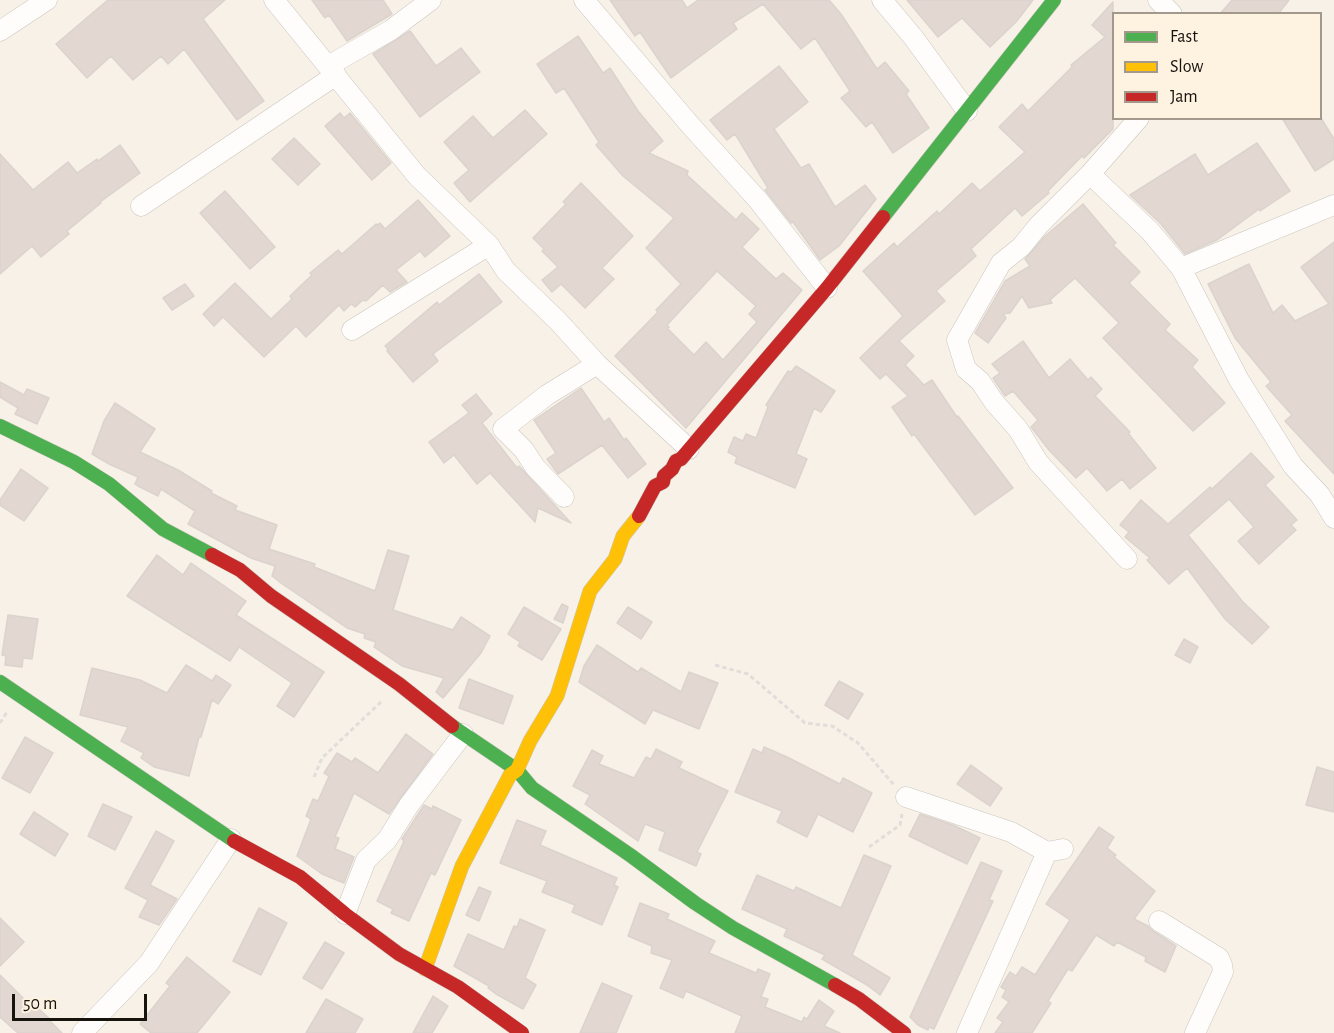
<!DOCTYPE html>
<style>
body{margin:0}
#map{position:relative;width:1334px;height:1033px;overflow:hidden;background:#f8f1e7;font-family:"Alegreya Sans",sans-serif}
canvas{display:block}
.legend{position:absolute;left:1112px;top:12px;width:210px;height:108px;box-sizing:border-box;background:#fef2e1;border:2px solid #a2998c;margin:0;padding:8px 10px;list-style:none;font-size:18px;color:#17130d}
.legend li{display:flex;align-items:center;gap:12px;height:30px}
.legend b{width:30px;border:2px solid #a2998c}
.scale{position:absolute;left:12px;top:994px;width:135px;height:27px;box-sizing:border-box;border:3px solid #17130d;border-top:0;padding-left:8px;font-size:18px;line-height:21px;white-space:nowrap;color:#17130d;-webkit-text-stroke:4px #fef2e1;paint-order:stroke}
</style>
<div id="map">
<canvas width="1334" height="1033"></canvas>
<ul class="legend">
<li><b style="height:8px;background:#4caf50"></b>Fast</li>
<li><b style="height:8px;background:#ffc107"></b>Slow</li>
<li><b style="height:8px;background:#c62828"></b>Jam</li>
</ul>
<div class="scale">50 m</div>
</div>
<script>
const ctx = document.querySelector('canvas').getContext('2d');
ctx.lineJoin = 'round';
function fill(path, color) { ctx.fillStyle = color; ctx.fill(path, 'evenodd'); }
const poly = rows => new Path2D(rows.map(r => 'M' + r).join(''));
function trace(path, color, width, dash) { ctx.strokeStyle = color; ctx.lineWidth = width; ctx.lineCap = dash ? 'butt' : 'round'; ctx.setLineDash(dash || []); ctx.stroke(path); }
const building = poly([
 [108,0,225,0,203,19,264,101,237,120,184,49,168,64,161,56,133,80,111,56,87,78,56,44,108,0],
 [312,0,383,0,392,14,347,41,329,15,325,18,312,0],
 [610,0,682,0,687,8,698,0,829,0,841,14,877,69,885,62,909,91,906,94,929,128,893,153,872,122,866,127,841,98,850,91,815,38,801,49,763,4,733,23,737,29,671,78,640,32,635,36,610,0],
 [907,0,1033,0,1016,22,990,47,962,18,938,37,907,0],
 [1232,0,1289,0,1278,14,1220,14,1232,0],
 [1113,2,1113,129,1084,158,1082,156,1048,191,1049,193,1022,216,1015,208,971,249,976,256,936,291,945,301,899,341,914,356,905,365,924,385,932,380,957,417,958,416,1013,488,975,515,914,434,912,436,892,407,908,396,886,374,880,379,860,358,903,316,863,271,894,243,897,247,937,211,939,214,972,183,980,191,1025,152,999,127,1022,104,1028,111,1072,67,1071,65,1105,37,1092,25,1113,2],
 [410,31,436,66,461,48,480,72,420,117,373,54,410,31],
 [578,36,603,73,610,68,638,111,663,141,649,153,688,171,687,175,736,220,742,213,759,229,742,247,776,279,783,273,802,290,686,428,615,356,658,312,656,310,681,284,646,248,674,218,623,176,596,145,599,142,564,88,556,93,537,64,578,36],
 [717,271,756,306,749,314,757,322,723,360,706,342,694,355,667,328,669,327,667,325,717,271],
 [779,66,808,102,774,129,801,168,809,164,835,207,865,185,876,199,839,246,820,260,793,222,791,223,765,190,768,188,735,134,727,140,710,120,779,66],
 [525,110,547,134,470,202,454,183,469,170,444,142,473,116,493,138,525,110],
 [340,113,344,118,350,113,391,163,372,180,325,126,340,113],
 [1282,118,1321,118,1334,139,1334,159,1315,171,1282,118],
 [294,138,320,164,298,185,272,159,294,138],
 [1257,143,1290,191,1260,211,1259,209,1217,240,1185,254,1161,224,1130,195,1195,154,1208,175,1257,143],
 [120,145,140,173,100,202,101,203,67,231,69,234,41,257,32,246,0,274,0,154,33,190,68,162,77,173,97,159,98,161,120,145],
 [581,183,633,236,602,268,614,279,585,308,561,284,552,292,542,280,558,267,542,251,544,249,533,238,566,204,563,202,581,183],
 [225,191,275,247,250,269,200,213,225,191],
 [418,200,450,236,425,257,420,251,396,270,407,282,390,292,383,285,366,301,363,300,355,307,351,304,344,311,339,305,306,337,296,326,264,357,223,317,214,326,203,314,235,283,271,319,292,299,290,296,312,275,310,273,338,250,342,254,376,224,378,225,380,223,385,229,418,200],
 [1083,204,1116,243,1113,245,1140,272,1129,283,1170,324,1165,330,1198,360,1192,367,1225,403,1193,431,1103,338,1119,323,1075,278,1050,300,1052,303,1029,308,1022,296,1010,313,1003,314,1006,318,988,343,975,333,1005,281,1030,266,1025,259,1044,237,1083,204],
 [1334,242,1334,474,1285,421,1292,415,1266,386,1271,382,1235,338,1208,284,1249,264,1273,313,1282,305,1295,321,1329,304,1301,267,1334,242],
 [479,274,502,302,433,354,438,361,413,382,387,351,388,349,385,346,437,302,439,305,479,274],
 [185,284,194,296,172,310,163,298,185,284],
 [1023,341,1049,378,1070,359,1088,380,1091,377,1102,389,1095,396,1130,432,1128,433,1156,468,1130,489,1122,479,1107,491,1087,468,1076,478,1049,450,1031,427,1038,420,1013,391,1005,396,993,378,1000,373,992,364,1023,341],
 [796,366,835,391,821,412,814,408,796,454,807,459,795,488,735,463,737,457,728,452,734,437,743,441,746,434,756,438,768,407,766,405,788,371,791,372,796,366],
 [0,382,24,395,27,389,49,398,37,424,15,414,18,408,0,397,0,382],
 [581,388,604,422,609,418,624,440,626,438,646,464,628,478,602,445,558,474,547,459,556,453,534,420,581,388],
 [476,394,492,414,482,423,517,468,519,466,571,523,538,508,535,522,490,473,477,484,454,455,444,463,429,442,469,413,462,405,476,394],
 [115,403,155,429,140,452,178,470,212,491,211,493,237,506,235,510,277,525,269,549,315,564,314,567,375,591,388,550,409,556,393,610,453,630,461,617,490,636,481,653,443,698,436,692,444,678,402,666,374,647,376,642,364,638,365,634,347,628,281,583,272,576,275,566,251,558,188,524,195,511,161,489,158,496,138,486,135,484,138,477,109,464,92,454,104,421,115,403],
 [1251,453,1274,477,1265,485,1297,520,1291,525,1296,530,1259,564,1238,541,1254,527,1229,499,1188,535,1243,602,1269,627,1252,644,1225,619,1187,568,1169,584,1147,560,1150,558,1125,537,1129,532,1120,525,1141,500,1168,524,1210,487,1212,489,1251,453],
 [21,469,48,488,24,521,0,505,0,500,21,469],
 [157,555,183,575,191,563,246,601,236,615,324,672,294,717,277,706,292,683,239,647,230,661,127,596,157,555],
 [562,604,568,607,563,623,554,619,562,604],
 [524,607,561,629,542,660,518,646,520,642,508,634,524,607],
 [628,607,652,622,641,639,617,623,628,607],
 [8,615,38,619,32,659,23,658,22,667,5,665,6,656,2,655,8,615],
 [1184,639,1198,647,1190,663,1175,655,1184,639],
 [597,645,638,672,641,668,681,692,689,672,718,683,699,729,653,710,645,724,579,682,584,666,597,645],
 [186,665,212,681,216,675,231,685,218,704,212,700,201,737,199,737,189,776,154,767,141,758,144,753,121,741,128,727,80,715,92,668,140,680,167,693,186,665],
 [469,679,513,696,503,724,459,708,469,679],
 [839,681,863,694,848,719,825,705,839,681],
 [406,734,433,754,389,814,354,793,335,837,339,838,335,849,354,857,344,883,322,874,297,856,311,819,306,816,313,799,318,801,329,776,324,773,337,753,352,762,355,758,378,773,406,734],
 [25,737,53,753,30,793,2,778,25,737],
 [764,747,787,757,840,784,843,778,872,793,853,832,818,814,807,837,777,822,782,811,735,792,753,749,762,753,764,747],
 [656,749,682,762,679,768,728,791,697,852,701,854,696,866,659,850,665,832,645,824,638,841,585,804,590,795,573,786,592,750,603,756,599,764,634,778,646,757,651,759,656,749],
 [971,765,1002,788,990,806,957,784,971,765],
 [1317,767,1334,772,1334,812,1306,805,1317,767],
 [103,804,132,817,115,850,88,836,103,804],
 [424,805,432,809,433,806,461,820,435,875,431,873,409,921,391,913,393,909,377,901,404,841,402,839,424,805],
 [34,812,68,834,55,856,20,834,34,812],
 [920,814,953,825,980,838,967,864,909,836,920,814],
 [517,820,546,831,540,845,617,878,614,885,618,887,602,925,572,912,575,905,542,892,547,881,500,863,517,820],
 [1099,827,1114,837,1107,848,1116,855,1114,857,1155,891,1134,919,1148,926,1153,931,1176,946,1165,972,1145,961,1146,957,1117,942,1114,946,1096,935,1072,971,1068,969,1048,1001,1051,1003,1032,1033,995,1033,1003,1022,997,1018,1009,1002,1002,997,1006,990,1001,987,1010,972,1016,976,1022,967,1035,975,1070,920,1046,904,1099,827],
 [156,831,174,841,150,885,177,899,159,925,139,917,148,900,125,888,156,831],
 [864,855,891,866,852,955,890,978,880,995,867,985,822,959,825,955,784,936,787,929,742,909,757,875,794,891,796,887,841,908,864,855],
 [981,862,1002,871,989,900,993,901,934,1029,929,1027,928,1030,918,1025,910,1017,981,862],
 [479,887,491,892,479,921,466,915,479,887],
 [640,903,669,914,667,919,715,941,709,953,756,973,758,969,770,974,761,997,768,999,765,1007,802,1022,804,1017,807,1019,819,1000,834,1011,824,1026,840,1033,735,1033,742,1016,686,991,683,998,660,988,672,960,651,953,652,946,628,936,640,903],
 [259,908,287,923,261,975,233,961,259,908],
 [0,918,24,942,0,966,0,918],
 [520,919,545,930,525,978,536,985,523,1009,496,994,488,988,489,986,454,966,468,934,504,950,514,926,517,927,520,919],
 [325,942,344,953,322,989,303,978,325,942],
 [187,957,230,992,197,1033,151,1033,140,1024,170,986,166,983,187,957],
 [0,975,28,1003,30,1001,51,1020,50,1021,62,1033,18,1033,0,1017,0,975],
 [602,983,632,996,616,1033,580,1033,602,983],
 [433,996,448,1006,432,1033,413,1033,433,996],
 [326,999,363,1019,355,1033,306,1033,326,999]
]);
fill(building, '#e2d7d1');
trace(building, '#dbd3ce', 1.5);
const street = poly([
 [274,0,417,176,489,245,506,271,558,321,597,364,689,449],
 [584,0,691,126,758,200,827,288],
 [882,0,913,37,967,111],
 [1158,0,1172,14],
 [0,31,47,0],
 [328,66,391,30,431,0],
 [1090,174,1150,231,1181,268,1239,380,1293,466,1320,495,1334,518],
 [141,206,336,75],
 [1181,268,1334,205],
 [352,330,489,245],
 [564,497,535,467,524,450,503,429,547,395,597,364],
 [1127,559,1038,462,1018,429,994,402,980,381,966,369,957,340,1001,263,1021,247,1038,226,1090,174,1139,118],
 [906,797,1011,832,1047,852,1063,849],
 [345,914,366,860,387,840,409,805,463,734],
 [1159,921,1219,958,1222,965,1223,972,1195,1033],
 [82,1033,149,963,231,839],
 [967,1033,1047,852]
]);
const fast = poly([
 [883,217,1054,0],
 [0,426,74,462,109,484,163,529,212,555],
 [0,682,234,841],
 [452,726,517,770,532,788,630,855,695,903,733,928,835,985]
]);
const slow = poly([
 [425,969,462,866,510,775,517,770,530,741,557,696,590,591,615,559,623,536,639,516]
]);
const jam = poly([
 [639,516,655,486,663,482,664,476,672,469,676,461,681,459,827,288,883,217],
 [212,555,240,570,271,596,399,684,452,726],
 [234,841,300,877,345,914,399,954,458,987,522,1033],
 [835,985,859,999,904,1033]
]);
trace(street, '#cac5be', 21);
trace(fast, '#cac5be', 15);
trace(slow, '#cac5be', 15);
trace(jam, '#cac5be', 15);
trace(poly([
 [715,665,748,674,805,723,832,726,858,743,894,785],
 [0,723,7,712],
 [314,777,322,758,383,700],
 [869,847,900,825,902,814]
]), '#e0ddda', 3, [4.5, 3]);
trace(street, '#fefdfb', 20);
trace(fast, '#4caf50', 14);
trace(slow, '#ffc107', 14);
trace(jam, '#c62828', 14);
</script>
